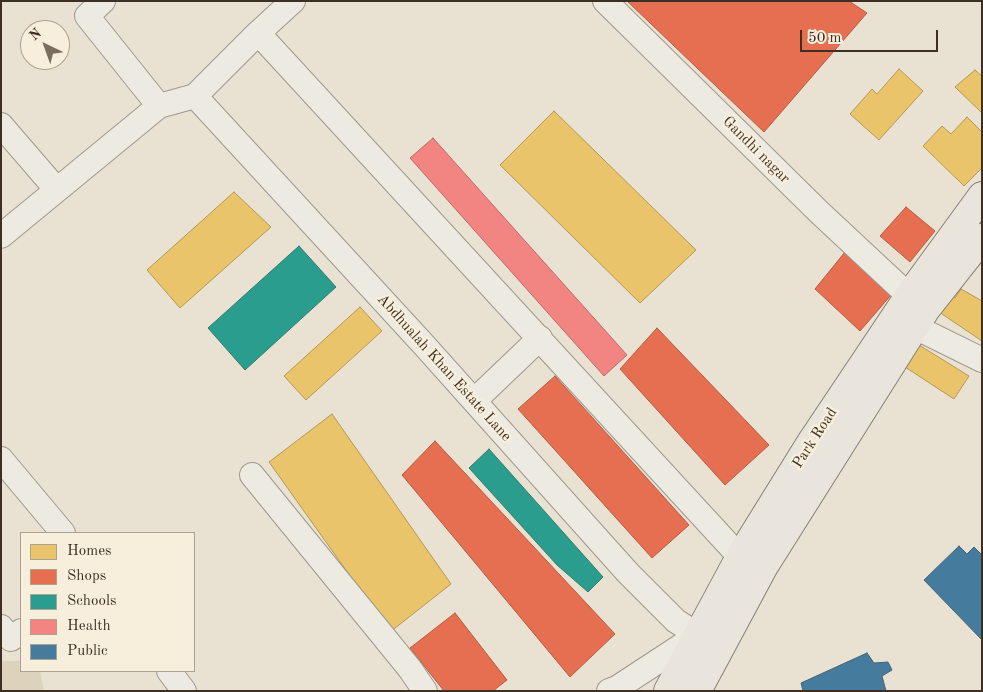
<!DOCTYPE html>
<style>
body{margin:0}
#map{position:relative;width:983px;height:692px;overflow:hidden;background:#e9e2d2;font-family:"Old Standard TT",serif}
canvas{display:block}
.frame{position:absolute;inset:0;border:2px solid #3d2f23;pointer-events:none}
.legend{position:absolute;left:20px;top:532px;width:175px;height:140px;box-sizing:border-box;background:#f7eedb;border:1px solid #ada291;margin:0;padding:6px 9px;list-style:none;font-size:15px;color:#3d2f23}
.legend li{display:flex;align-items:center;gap:10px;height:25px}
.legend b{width:25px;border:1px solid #ada291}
.north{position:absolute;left:20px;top:20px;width:50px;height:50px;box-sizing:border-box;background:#f7eedb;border:1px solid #ada291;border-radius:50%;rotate:318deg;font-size:14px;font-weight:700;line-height:20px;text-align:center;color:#3d2f23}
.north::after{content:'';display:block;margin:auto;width:18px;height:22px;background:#796e60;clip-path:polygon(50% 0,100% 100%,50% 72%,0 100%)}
.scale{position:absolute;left:800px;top:30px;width:138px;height:22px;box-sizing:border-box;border:2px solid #3d2f23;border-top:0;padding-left:6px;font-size:15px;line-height:18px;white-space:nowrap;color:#3d2f23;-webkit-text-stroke:4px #f7eedb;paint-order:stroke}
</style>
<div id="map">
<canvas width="983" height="692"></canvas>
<div class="frame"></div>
<ul class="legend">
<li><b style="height:14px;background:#e9c46a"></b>Homes</li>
<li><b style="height:14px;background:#e76f51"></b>Shops</li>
<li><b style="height:14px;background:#2a9d8f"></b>Schools</li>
<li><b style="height:14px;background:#f28482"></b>Health</li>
<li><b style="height:14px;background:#457b9d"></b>Public</li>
</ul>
<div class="north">N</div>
<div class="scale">50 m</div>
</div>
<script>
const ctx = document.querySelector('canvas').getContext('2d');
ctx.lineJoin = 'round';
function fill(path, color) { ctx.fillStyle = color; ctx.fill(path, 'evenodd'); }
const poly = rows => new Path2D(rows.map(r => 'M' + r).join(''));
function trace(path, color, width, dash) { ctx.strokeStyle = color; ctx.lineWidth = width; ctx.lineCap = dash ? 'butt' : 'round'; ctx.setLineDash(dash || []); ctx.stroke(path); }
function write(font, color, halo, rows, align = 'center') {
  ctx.font = font + ' "Old Standard TT",serif'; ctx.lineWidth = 5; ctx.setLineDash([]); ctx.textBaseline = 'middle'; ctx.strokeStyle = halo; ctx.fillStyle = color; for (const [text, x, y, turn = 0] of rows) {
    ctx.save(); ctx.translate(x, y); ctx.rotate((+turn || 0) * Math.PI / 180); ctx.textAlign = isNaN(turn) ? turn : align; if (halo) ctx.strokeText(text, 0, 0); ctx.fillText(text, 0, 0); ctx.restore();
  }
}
fill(poly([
 [1,661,21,661,21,671,40,671,44,691,1,691]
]), '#ddd3bd');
const homes = poly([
 [899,69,923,91,879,140,850,114,872,89,877,94,899,69],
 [975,70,982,76,982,113,955,87,975,70],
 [554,111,696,250,640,303,500,165,554,111],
 [967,117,982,132,982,168,964,186,923,146,942,126,951,134,967,117],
 [234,192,271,227,180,308,147,270,234,192],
 [961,289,982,301,982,341,939,312,951,296,955,298,961,289],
 [360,307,382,331,306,400,284,376,360,307],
 [919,345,969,376,954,399,905,367,919,345],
 [332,414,451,584,390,632,269,462,332,414]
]);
fill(homes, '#e9c46a');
trace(homes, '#b59755', 1);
const shops = poly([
 [627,1,849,1,867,13,764,132,627,1],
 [906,207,935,231,910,262,880,236,906,207],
 [845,252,892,294,860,331,815,289,845,252],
 [657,328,769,445,725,485,620,369,657,328],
 [555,376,689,525,652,558,518,409,555,376],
 [435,441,615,634,570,677,402,475,435,441],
 [455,613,507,680,493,691,444,691,410,648,455,613]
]);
fill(shops, '#e76f51');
trace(shops, '#b45c43', 1);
const schools = poly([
 [299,246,336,287,245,370,208,328,299,246],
 [489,449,603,577,588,592,557,565,469,468,489,449]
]);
fill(schools, '#2a9d8f');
trace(schools, '#307c6f', 1);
const health = poly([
 [433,138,627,355,604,376,410,158,433,138]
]);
fill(health, '#f28482');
trace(health, '#bc6a66', 1);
const public = poly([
 [959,546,967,554,974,547,982,555,982,640,924,580,959,546],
 [867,653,874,663,888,662,892,670,882,676,886,691,803,691,801,683,867,653]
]);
fill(public, '#457b9d');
trace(public, '#436478', 1);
const minor = poly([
 [103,1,87,16,159,106],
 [605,1,819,212,909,296],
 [258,33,740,557,757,564],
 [195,96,424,345,628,573,676,621,698,635],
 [1,125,57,190],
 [1,236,159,106,195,96,258,33,293,1],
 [915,327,982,360],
 [474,401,540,338],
 [1,459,63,533],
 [252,475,410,669,425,691],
 [1,627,11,639,21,631],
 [169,671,184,691],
 [609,691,617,688,698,635]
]);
const major = poly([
 [668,691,740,557,812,441,909,296,982,196],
 [697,691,764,566,926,309,982,238]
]);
trace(minor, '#9e988e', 26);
trace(major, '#868076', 30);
trace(minor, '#edeae1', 24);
trace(major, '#eae5dc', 28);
write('15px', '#3d2f23', '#f7eedb', [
 ["Gandhi nagar",756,150,45],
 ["Abdhualah Khan Estate Lane",444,368,48],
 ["Park Road",815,438,-57]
]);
</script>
